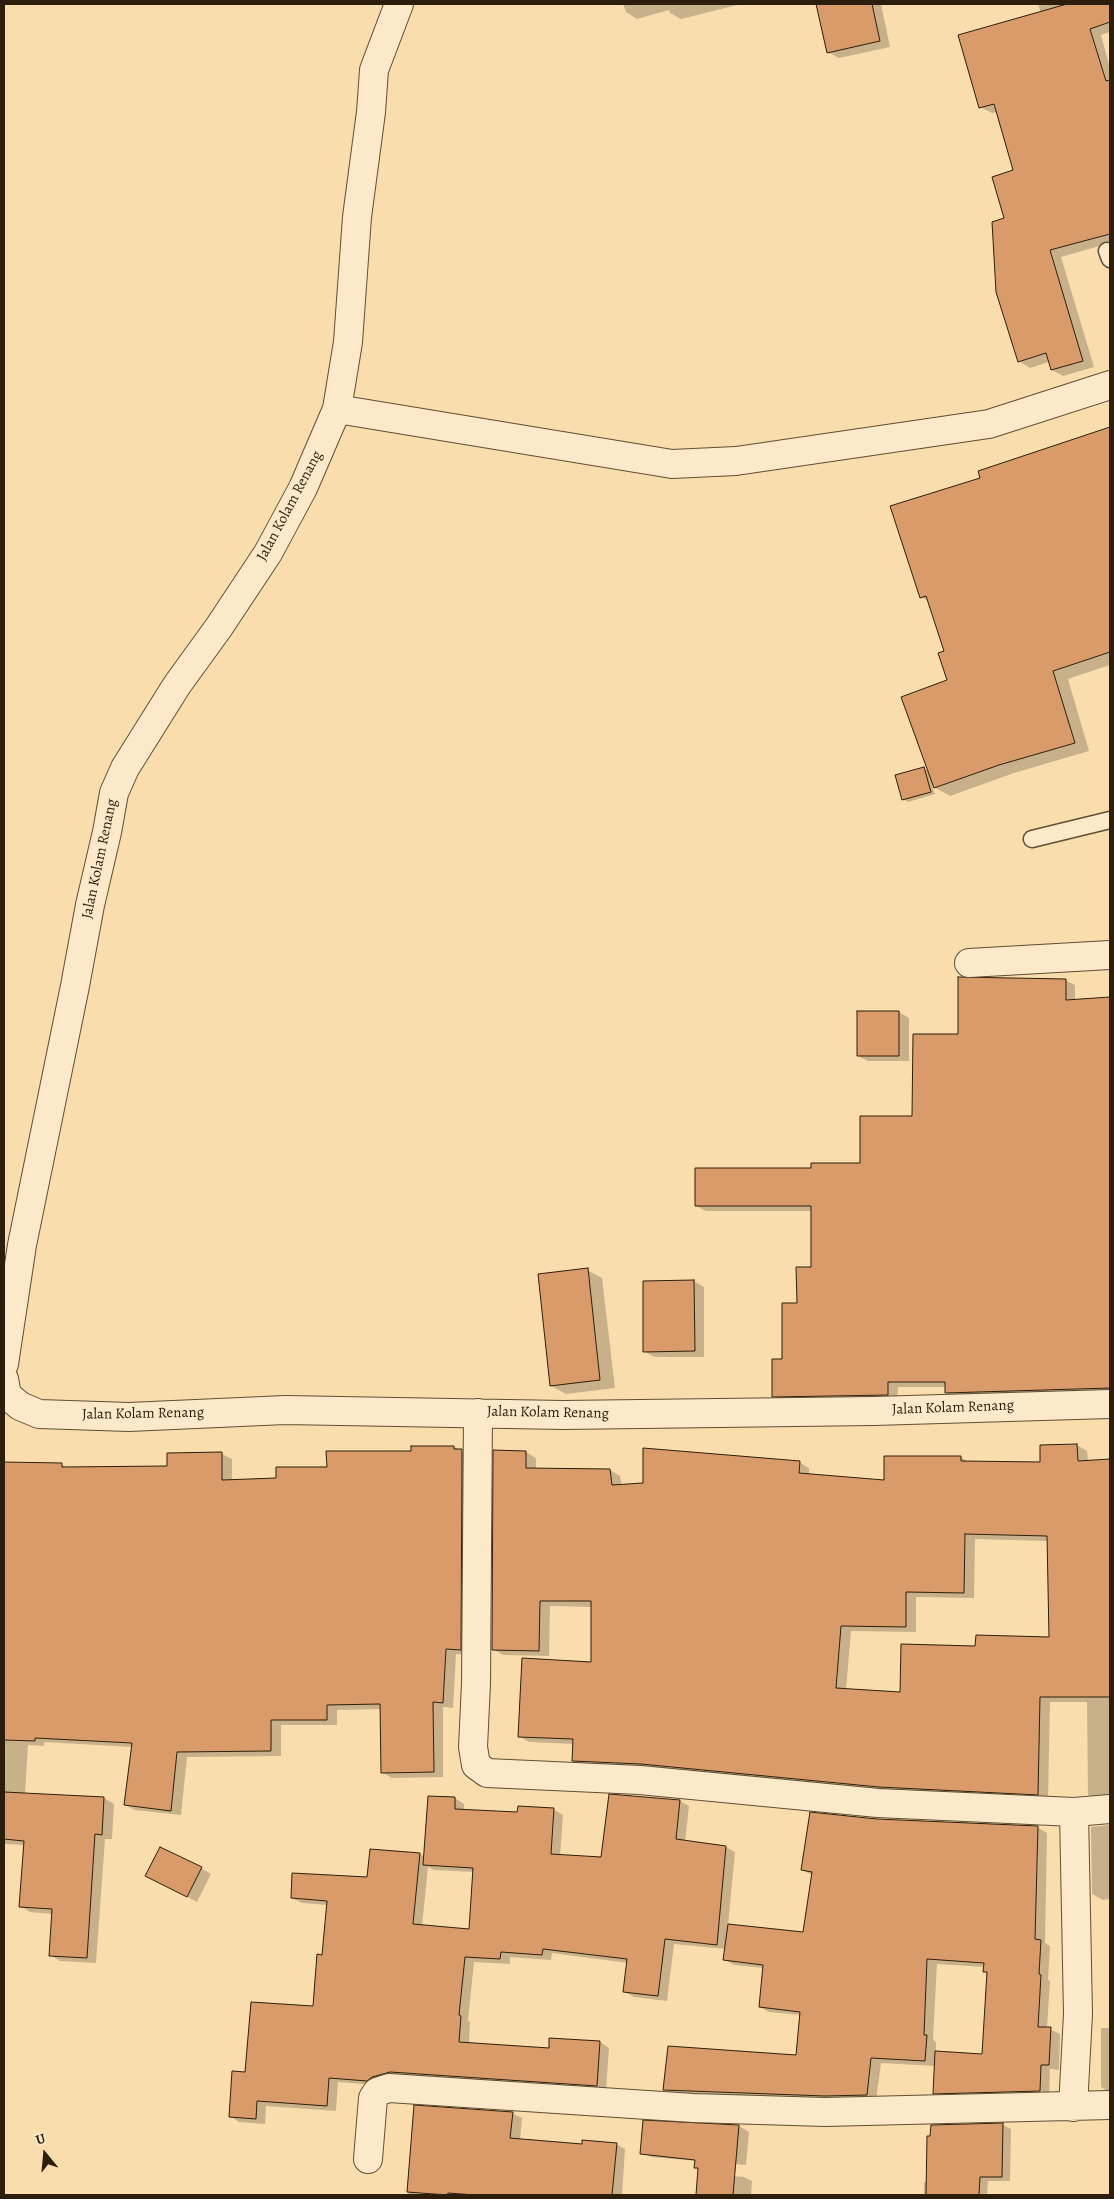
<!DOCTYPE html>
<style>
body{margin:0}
#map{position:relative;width:1114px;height:2199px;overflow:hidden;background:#faddad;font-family:Alegreya,serif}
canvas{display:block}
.frame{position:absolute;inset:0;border:5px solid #2c1e0a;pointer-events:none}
.north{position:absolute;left:20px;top:2129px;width:50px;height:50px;-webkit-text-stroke:4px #fce9ca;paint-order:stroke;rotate:343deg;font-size:14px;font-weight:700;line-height:20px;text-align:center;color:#2c1e0a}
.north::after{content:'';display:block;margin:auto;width:18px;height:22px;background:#2c1e0a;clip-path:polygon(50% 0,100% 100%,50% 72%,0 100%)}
</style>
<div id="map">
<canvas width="1114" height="2199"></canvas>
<div class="frame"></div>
<div class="north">U</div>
</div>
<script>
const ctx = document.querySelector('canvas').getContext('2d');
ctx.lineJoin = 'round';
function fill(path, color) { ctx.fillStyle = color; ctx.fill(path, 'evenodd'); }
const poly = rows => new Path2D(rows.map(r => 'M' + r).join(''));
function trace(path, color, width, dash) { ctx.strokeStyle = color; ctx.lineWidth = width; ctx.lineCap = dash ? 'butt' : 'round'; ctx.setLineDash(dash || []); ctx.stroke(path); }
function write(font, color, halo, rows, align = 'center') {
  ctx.font = font + ' Alegreya,serif'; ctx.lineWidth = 5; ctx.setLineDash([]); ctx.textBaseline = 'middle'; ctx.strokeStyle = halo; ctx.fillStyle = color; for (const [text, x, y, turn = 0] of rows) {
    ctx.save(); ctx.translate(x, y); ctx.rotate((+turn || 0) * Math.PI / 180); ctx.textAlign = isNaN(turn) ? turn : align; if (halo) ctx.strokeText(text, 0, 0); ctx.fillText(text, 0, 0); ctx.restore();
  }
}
fill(poly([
 [623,4,741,4,681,19,670,13,669,10,637,19,626,12],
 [817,4,881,4,890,47,839,58,828,52],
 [1038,4,1110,4,1110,32,1101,35,1110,68,1110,243,1061,257,1094,367,1063,376,1052,370,1049,362,1030,368,1019,361,1006,219,1014,171,997,112,992,113,980,107,1041,13],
 [1110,428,1110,665,1068,679,1089,751,1014,773,950,796,932,786,935,794,908,802,903,799,924,768,930,772,949,681,946,652,929,601,921,597,981,479,979,472],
 [1065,980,1075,985,1075,1001,1110,998,1110,1393,956,1398,946,1393,946,1387,898,1387,897,1400,783,1402,773,1396,798,1304,812,1269,812,1211,706,1211,696,1206,813,1169,861,1164,914,1118,959,1035],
 [899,1012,909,1018,909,1061,868,1061,858,1056],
 [587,1270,602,1278,615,1388,566,1394,551,1386],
 [694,1281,704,1287,704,1357,654,1357,644,1351],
 [1077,1445,1087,1451,1088,1462,1110,1460,1110,1800,1098,1800,1088,1795,1087,1702,1050,1702,1048,1800,890,1793,583,1766,573,1761,574,1744,529,1742,519,1736,592,1663,593,1607,550,1606,549,1656,503,1655,493,1649,526,1452,536,1458,536,1469,610,1470,620,1476,622,1486,799,1462,809,1468,809,1475,885,1481,961,1457,970,1463,1042,1464],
 [975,1539,1048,1541,1051,1638,901,1694,846,1690,851,1631,916,1632,916,1597,974,1598],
 [454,1447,472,1456,470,1655,456,1654,453,1708,443,1707,443,1777,392,1778,382,1772,381,1709,337,1710,337,1725,281,1725,281,1756,187,1757,181,1815,135,1810,125,1805,132,1747,44,1742,44,1746,28,1745,25,1794,104,1798,114,1804,112,1839,105,1839,96,1963,60,1961,50,1955,53,1914,30,1912,20,1906,25,1845,4,1844,4,1463,62,1465,68,1468,168,1467,222,1454,232,1459,232,1481,277,1479,412,1452],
 [429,1797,455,1798,464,1804,464,1811,518,1814,553,1809,563,1815,560,1856,602,1859,680,1801,689,1806,685,1842,726,1847,735,1852,728,1925,804,1933,812,1875,802,1870,877,1820,1037,1827,1047,1833,1045,1943,1050,1946,1048,1980,1050,1981,1047,2028,1060,2034,1059,2070,1050,2069,1049,2096,943,2098,934,2093,935,2066,881,2063,876,2100,674,2095,665,2090,797,2056,800,2015,769,2012,760,2007,764,1968,734,1965,724,1959,726,1949,674,1944,667,2001,634,1997,625,1992,628,1963,552,1953,551,1960,510,1957,510,1964,474,1962,468,2021,470,2022,469,2044,550,2050,551,2039,600,2042,609,2048,606,2091,377,2085,338,2082,336,2111,266,2106,265,2124,239,2122,230,2116,246,2073,314,2008,323,1956,328,1905,302,1903,292,1898,369,1879,420,1854,425,1857],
 [428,1867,434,1870,474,1872,470,1930,422,1926],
 [937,1964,985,1967,984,1971,988,1973,984,2055,936,2053,936,2042,933,2039],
 [1110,1825,1110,1899,1103,1900,1092,1894,1091,1827],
 [201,1868,211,1874,197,1902,157,1881],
 [1101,2028,1110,2028,1110,2093,1101,2087],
 [415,2107,512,2113,522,2118,520,2140,583,2146,616,2144,625,2149,622,2195,408,2195],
 [644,2122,739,2126,749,2132,746,2165,651,2157,641,2152],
 [1003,2125,1011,2129,1010,2181,988,2181,987,2195,924,2195,924,2182,927,2182],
 [712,2174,744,2177,752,2181,751,2195,710,2195]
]), '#0003');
const building = poly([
 [816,4,872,4,880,41,827,53,816,4],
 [1067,4,1110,4,1110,22,1090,29,1106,81,1110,80,1110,234,1050,250,1083,361,1051,370,1046,353,1018,362,996,292,992,222,1004,218,992,177,1013,170,994,104,979,108,958,35,1067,4],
 [1110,427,1110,652,1053,671,1075,743,999,765,934,788,901,697,947,680,938,653,944,651,926,596,920,598,890,506,980,478,978,471,1110,427],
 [924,767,931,792,902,800,895,775,924,767],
 [958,977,1066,979,1066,1000,1110,997,1110,1388,945,1393,945,1382,888,1382,888,1395,772,1397,772,1359,782,1359,782,1303,797,1303,796,1267,811,1267,811,1206,695,1206,695,1168,811,1168,811,1163,860,1163,860,1116,912,1116,913,1034,958,1034,958,977],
 [857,1011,899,1011,899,1056,857,1056,857,1011],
 [588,1268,600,1380,550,1386,538,1274,588,1268],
 [694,1280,695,1351,643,1352,643,1281,694,1280],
 [1077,1444,1078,1461,1110,1459,1110,1697,1040,1697,1038,1795,879,1787,641,1764,572,1761,573,1739,518,1737,522,1658,591,1662,591,1601,540,1601,539,1651,492,1650,493,1450,526,1451,526,1468,610,1469,612,1485,643,1483,643,1448,800,1461,799,1473,884,1480,884,1456,961,1456,961,1461,1040,1462,1040,1445,1077,1444],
 [965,1534,1047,1536,1049,1637,976,1635,975,1646,901,1644,900,1692,836,1688,841,1626,906,1627,906,1592,964,1593,965,1534],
 [411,1446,454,1446,454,1449,462,1449,461,1650,446,1649,443,1703,433,1702,434,1772,381,1773,380,1704,327,1705,327,1720,271,1720,271,1751,177,1752,171,1811,124,1805,132,1743,35,1738,35,1741,4,1740,4,1462,62,1463,62,1467,167,1466,167,1453,222,1452,222,1480,276,1478,276,1467,327,1467,326,1451,411,1451,411,1446],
 [4,1792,104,1797,102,1835,95,1834,87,1958,49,1956,52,1909,19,1907,24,1841,4,1839,4,1792],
 [609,1794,680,1800,676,1839,726,1846,717,1945,665,1939,658,1996,623,1992,627,1959,543,1949,542,1955,501,1952,500,1959,465,1957,459,2015,461,2016,459,2042,549,2048,549,2038,600,2041,597,2086,390,2072,372,2077,367,2081,329,2078,327,2106,257,2101,256,2119,229,2117,232,2071,245,2072,251,2002,313,2006,317,1954,322,1955,327,1901,291,1898,292,1873,367,1877,370,1849,420,1853,413,1924,469,1929,473,1868,423,1865,428,1796,455,1797,455,1809,517,1812,518,1806,554,1808,551,1854,601,1857,609,1794],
 [810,1812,877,1819,1038,1826,1035,1939,1041,1940,1039,1974,1041,1975,1038,2027,1051,2027,1049,2065,1041,2065,1040,2091,933,2094,935,2051,982,2054,987,1972,983,1972,984,1963,927,1959,924,2035,927,2035,925,2061,871,2058,867,2095,825,2096,663,2090,668,2046,796,2055,800,2012,759,2007,763,1965,723,1960,728,1924,803,1932,812,1872,801,1870,810,1812],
 [160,1847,202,1867,187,1897,145,1876,160,1847],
 [414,2105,513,2112,510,2138,582,2144,582,2140,617,2143,612,2195,475,2195,448,2193,447,2195,407,2192,414,2105],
 [643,2120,739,2125,733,2195,696,2195,698,2168,694,2168,695,2160,640,2154,643,2120],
 [1003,2123,1002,2177,980,2177,979,2195,926,2195,927,2136,930,2136,931,2125,1003,2123]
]);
fill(building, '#da9b6b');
trace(building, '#2c1e0a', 1);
const service = poly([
 [1107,251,1110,259],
 [1032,839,1110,820]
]);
const minor = poly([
 [337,409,672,464,736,461,989,424,1110,385],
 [969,963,1110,955],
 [4,1364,22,1245,75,986,90,905,107,832,114,793,125,768,177,685,219,627,268,553,303,488,337,409,348,342,357,217,371,112,374,70,399,4],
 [4,1379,7,1395,20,1406,39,1414,129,1417,285,1410,563,1415,874,1411,1110,1404],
 [478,1413,476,1684,473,1747,476,1765,487,1773,640,1780,878,1803,1074,1812,1110,1809],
 [1073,2107,1078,2014,1074,1812],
 [368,2159,373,2098,377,2092,389,2088,693,2108,825,2112,1110,2105]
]);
trace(service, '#604e33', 19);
trace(minor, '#604e33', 30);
trace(service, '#fce9ca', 16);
trace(minor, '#fce9ca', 28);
write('15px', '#2c1e0a', '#fce9ca', [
 ["Jalan Kolam Renang",290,506,-62],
 ["Jalan Kolam Renang",100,859,-78],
 ["Jalan Kolam Renang",953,1408,-2],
 ["Jalan Kolam Renang",548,1413,1],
 ["Jalan Kolam Renang",143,1414,-1]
]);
</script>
